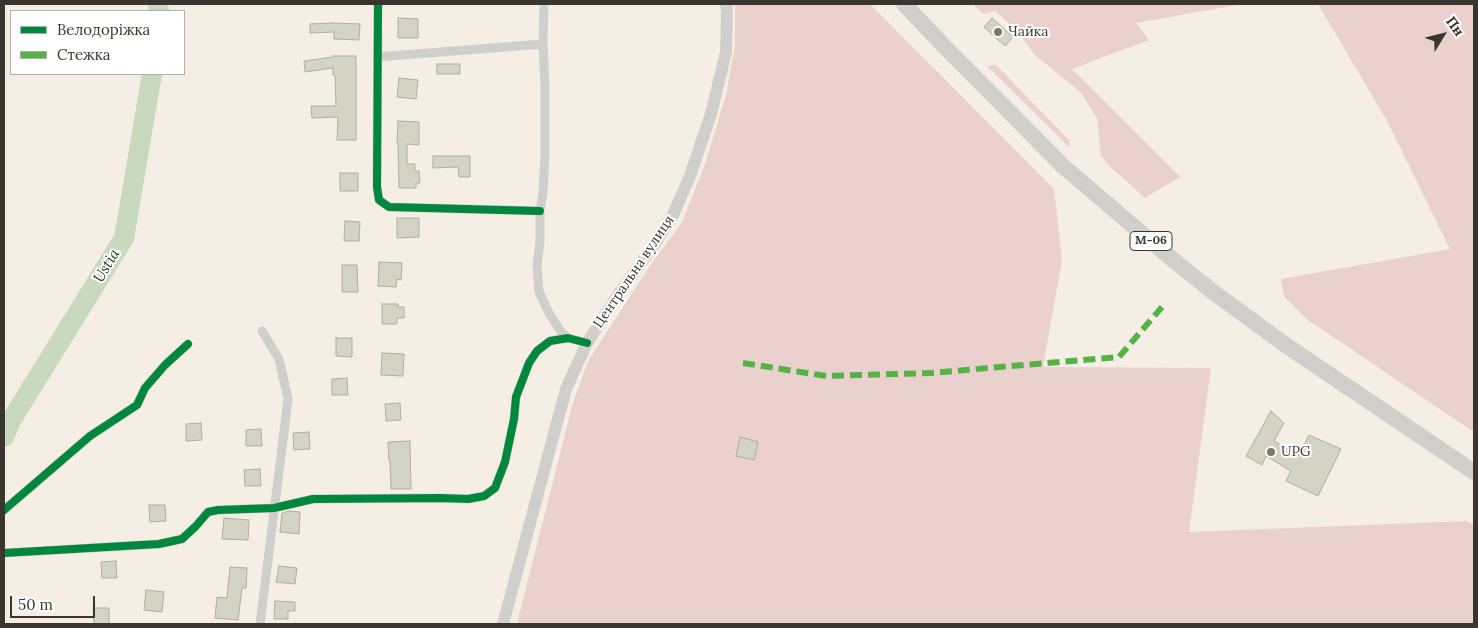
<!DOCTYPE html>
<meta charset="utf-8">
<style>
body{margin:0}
#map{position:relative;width:1478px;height:628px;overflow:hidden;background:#f4eee4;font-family:Lora,serif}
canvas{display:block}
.frame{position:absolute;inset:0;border:5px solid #3a352e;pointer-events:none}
.legend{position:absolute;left:10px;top:10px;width:175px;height:65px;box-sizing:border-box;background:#fff;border:1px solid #b0aeab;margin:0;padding:6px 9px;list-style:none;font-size:15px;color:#3a352e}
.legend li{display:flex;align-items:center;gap:10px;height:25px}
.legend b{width:25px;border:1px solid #b0aeab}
.north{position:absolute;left:1418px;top:10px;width:50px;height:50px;-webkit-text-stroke:4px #fff;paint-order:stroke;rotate:54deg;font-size:14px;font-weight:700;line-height:20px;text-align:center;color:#3a352e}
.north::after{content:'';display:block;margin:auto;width:18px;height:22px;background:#3a352e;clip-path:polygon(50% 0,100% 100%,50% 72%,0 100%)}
.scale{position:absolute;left:10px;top:596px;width:85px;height:22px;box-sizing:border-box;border:2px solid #3a352e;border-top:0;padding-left:6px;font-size:15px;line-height:18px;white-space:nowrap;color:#3a352e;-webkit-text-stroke:4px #fff;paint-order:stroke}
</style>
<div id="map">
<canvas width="1478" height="628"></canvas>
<div class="frame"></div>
<ul class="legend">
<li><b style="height:6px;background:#00873e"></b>Велодоріжка</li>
<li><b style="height:6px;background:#56b246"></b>Стежка</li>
</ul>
<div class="north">Пн</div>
<div class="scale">50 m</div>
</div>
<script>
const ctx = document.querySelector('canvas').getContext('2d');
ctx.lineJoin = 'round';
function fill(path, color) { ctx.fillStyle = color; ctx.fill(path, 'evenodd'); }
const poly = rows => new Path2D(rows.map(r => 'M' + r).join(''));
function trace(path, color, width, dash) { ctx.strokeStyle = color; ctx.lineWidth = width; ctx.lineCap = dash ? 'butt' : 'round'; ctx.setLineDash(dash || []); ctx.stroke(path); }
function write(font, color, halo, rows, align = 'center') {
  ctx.font = font + ' Lora,serif'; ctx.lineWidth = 4; ctx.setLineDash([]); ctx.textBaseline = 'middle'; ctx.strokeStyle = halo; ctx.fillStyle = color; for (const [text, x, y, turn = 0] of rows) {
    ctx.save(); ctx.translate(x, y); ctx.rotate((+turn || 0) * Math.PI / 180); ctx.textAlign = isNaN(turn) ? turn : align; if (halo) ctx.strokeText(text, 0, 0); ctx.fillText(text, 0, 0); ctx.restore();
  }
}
fill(poly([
 [735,4,870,4,1054,189,1062,260,1043,367,1211,368,1189,532,1467,521,1474,525,1474,624,517,624,572,406,588,361,651,264,681,224,705,164,726,95,735,45],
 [972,4,1242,4,1136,23,1149,40,1072,69,1180,177,1145,198,1107,164,1101,155,1097,118,1080,92,1034,54,1019,33,995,11,984,14],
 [1318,4,1474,4,1474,432,1305,318,1284,296,1281,279,1450,249,1387,121],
 [996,65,1069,140,1069,147,987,66]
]), '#ebd1cd');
trace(poly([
 [158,4,159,11],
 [4,437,12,419,124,238,152,74]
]), '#c9d9be', 20);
const building = poly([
 [398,18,418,19,418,38,398,38,398,18],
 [992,18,1013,37,1005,46,984,27,992,18],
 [333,23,360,24,359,40,334,39,334,32,310,33,310,24,333,23],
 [333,56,356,56,356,140,337,140,338,117,312,118,311,106,336,106,335,75,333,75,333,68,305,72,304,61,333,57,333,56],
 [437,64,460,64,460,74,437,74,437,64],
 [399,78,418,80,416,99,397,97,399,78],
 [398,121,419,122,419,145,407,144,407,164,415,164,415,171,419,171,420,183,416,183,416,188,399,188,398,144,397,144,398,121],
 [433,156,470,156,470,177,459,177,458,167,433,168,433,156],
 [340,173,358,173,358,191,340,191,340,173],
 [397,218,419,218,419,237,397,238,397,218],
 [345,221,360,222,359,241,344,241,345,221],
 [379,262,402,263,401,280,397,279,396,287,378,286,379,262],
 [342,265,357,265,358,292,342,292,342,265],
 [382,304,398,304,398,307,404,307,404,318,397,318,397,324,382,324,382,304],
 [336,338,352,338,352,357,336,356,336,338],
 [382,353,404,354,403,376,381,375,382,353],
 [347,378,348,395,332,395,332,379,347,378],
 [400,403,401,420,386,421,385,404,400,403],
 [1271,411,1284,423,1274,441,1299,455,1309,435,1341,449,1318,496,1286,481,1291,471,1266,456,1262,465,1246,456,1271,411],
 [201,423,202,440,186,441,186,424,201,423],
 [261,429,262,446,246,446,246,430,261,429],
 [309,432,310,449,294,450,293,433,309,432],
 [740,437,758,442,754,460,736,456,740,437],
 [410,441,411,489,391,489,390,461,389,461,388,442,410,441],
 [260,469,261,486,245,486,244,470,260,469],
 [149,505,165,505,166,521,150,522,149,505],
 [289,511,300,512,299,534,280,532,282,513,289,511],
 [224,518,249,520,248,540,222,539,224,518],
 [116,561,117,578,102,578,101,562,116,561],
 [279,566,297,568,295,584,276,582,279,566],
 [230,567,247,568,246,588,242,588,238,620,215,618,217,597,227,598,230,567],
 [146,590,164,592,162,612,144,610,146,590],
 [275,601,295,602,295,611,288,611,288,619,274,619,275,601],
 [93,608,109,608,109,624,94,624,93,608]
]);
fill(building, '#d5d2c6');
trace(building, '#afada5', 1);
trace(poly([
 [378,4,377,187,379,200,389,207,540,211],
 [544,4,543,44,545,87,545,154,543,193,540,211,540,242,537,265,539,292,549,313,561,332,568,338],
 [377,57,543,44],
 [4,510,90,436,137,405,145,388,165,365,188,344],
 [4,553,159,544,182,539,196,526,208,512,218,510,274,508,313,499,441,498,468,499,484,496,495,488,505,462,514,419,516,397,529,363,537,351,550,341,568,338,587,343],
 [260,624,288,399,279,359,262,331]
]), '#d1cfcc', 9);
trace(poly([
 [503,624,566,389,587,343,618,295,654,245,673,215,690,176,711,114,726,52,727,12,726,4]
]), '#d1cfcc', 12);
trace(poly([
 [904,4,945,47,1064,167,1166,254,1213,292,1287,346,1474,472]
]), '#d1cfcc', 16);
trace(poly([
 [743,363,826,376,930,373,1119,357,1162,307]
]), '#56b246', 6, [12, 6]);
trace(poly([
 [378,4,377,187,379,200,389,207,540,211],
 [4,510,90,436,137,405,145,388,165,365,188,344],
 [4,553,159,544,182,539,196,526,208,512,218,510,274,508,313,499,441,498,468,499,484,496,495,488,505,462,514,419,516,397,529,363,537,351,550,341,568,338,587,343]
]), '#00873e', 8);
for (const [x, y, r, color] of [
 [998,32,5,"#7b766e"],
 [1271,452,5,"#7b766e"]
]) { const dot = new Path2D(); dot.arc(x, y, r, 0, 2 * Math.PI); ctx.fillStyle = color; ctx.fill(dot); trace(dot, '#fff', 2); }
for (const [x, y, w] of [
 [1151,241,42]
]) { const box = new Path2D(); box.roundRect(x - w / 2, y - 9.5, w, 19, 4); ctx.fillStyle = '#fff'; ctx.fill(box); trace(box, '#3a352e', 1); }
write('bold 12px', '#3a352e', null, [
 ["М-06",1151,241]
]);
write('14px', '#3a352e', '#fff', [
 ["Чайка",1008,32],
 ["UPG",1281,452]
], 'left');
write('14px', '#3a352e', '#fff', [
 ["Центральна вулиця",634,272,-56]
]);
write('italic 15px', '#1c3e0f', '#fff', [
 ["Ustia",107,266,-59]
]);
</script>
